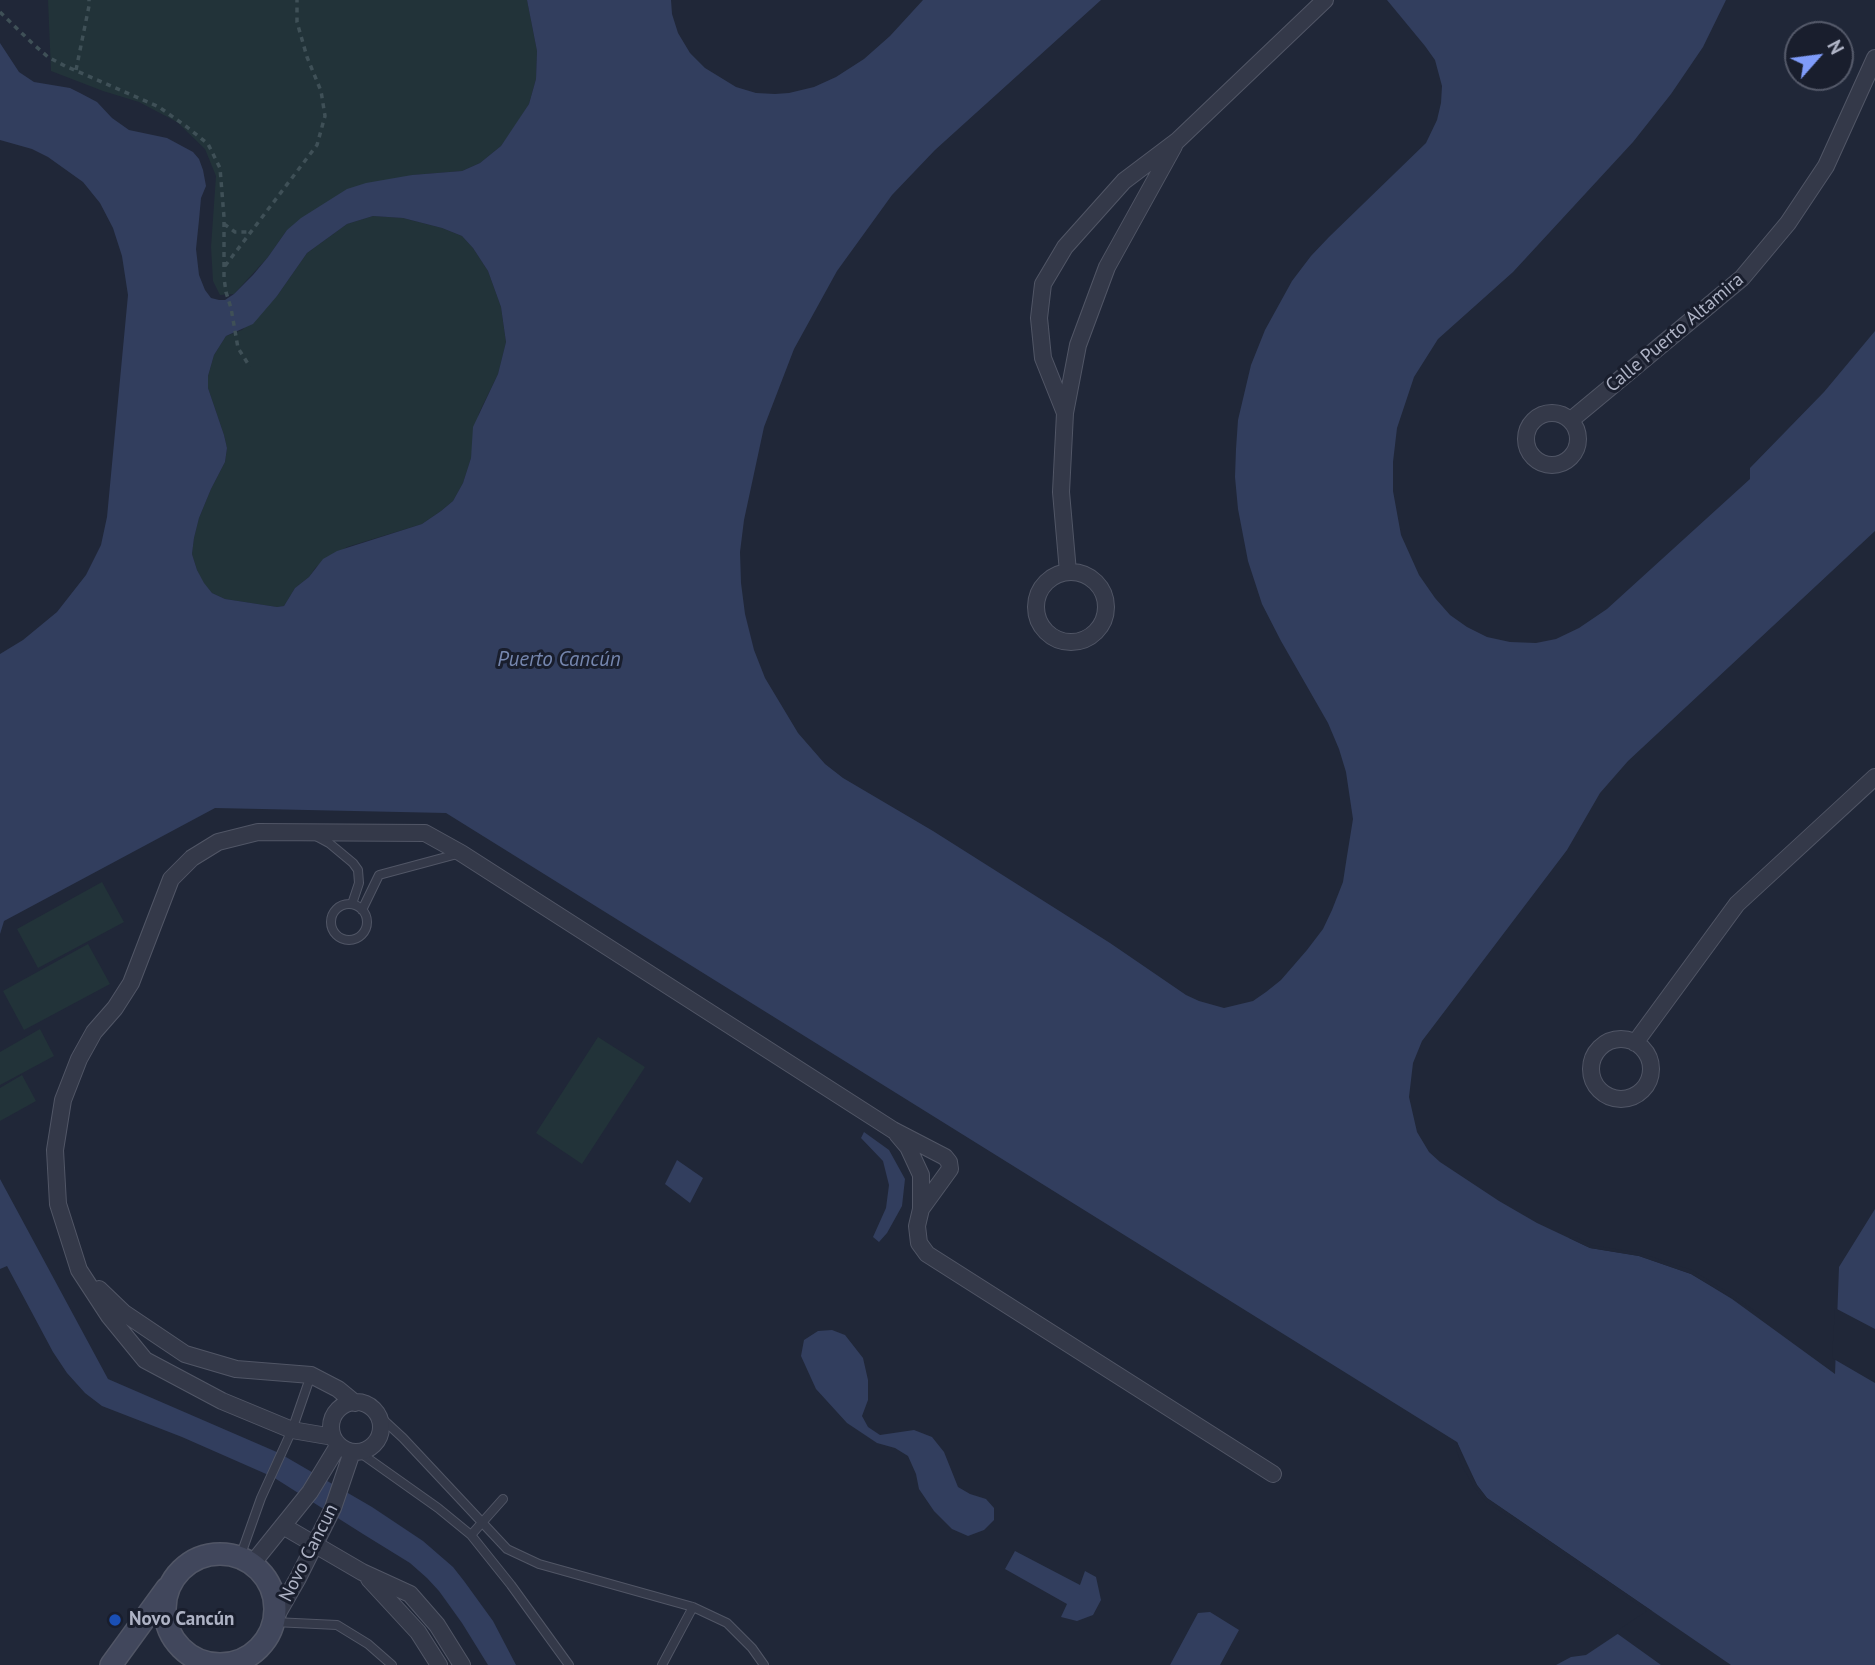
<!DOCTYPE html>
<meta charset="utf-8">
<style>
body{margin:0}
#map{position:relative;width:1875px;height:1665px;overflow:hidden;background:#202738;font-family:"PT Sans",sans-serif}
canvas{display:block}
.north{position:absolute;left:1784px;top:21px;width:70px;height:70px;box-sizing:border-box;background:#191e2d;border:2px solid #555a6a;border-radius:50%;rotate:62deg;font-size:19px;font-weight:700;line-height:28px;text-align:center;color:#aeb3c5}
.north::after{content:'';display:block;margin:auto;width:24px;height:32px;background:#7f9cfa;clip-path:polygon(50% 0,100% 100%,50% 72%,0 100%)}
</style>
<div id="map">
<canvas width="1875" height="1665"></canvas>
<div class="north">N</div>
</div>
<script>
const ctx = document.querySelector('canvas').getContext('2d');
ctx.lineJoin = 'round';
function fill(path, color) { ctx.fillStyle = color; ctx.fill(path, 'evenodd'); }
const poly = rows => new Path2D(rows.map(r => 'M' + r).join(''));
function trace(path, color, width, dash) { ctx.strokeStyle = color; ctx.lineWidth = width; ctx.lineCap = dash ? 'butt' : 'round'; ctx.setLineDash(dash || []); ctx.stroke(path); }
function write(font, color, halo, rows, align = 'center') {
  ctx.font = font + ' "PT Sans",sans-serif'; ctx.lineWidth = 6; ctx.setLineDash([]); ctx.textBaseline = 'middle'; ctx.strokeStyle = halo; ctx.fillStyle = color; for (const [text, x, y, turn = 0] of rows) {
    ctx.save(); ctx.translate(x, y); ctx.rotate((+turn || 0) * Math.PI / 180); ctx.textAlign = isNaN(turn) ? turn : align; if (halo) ctx.strokeText(text, 0, 0); ctx.fillText(text, 0, 0); ctx.restore();
  }
}
fill(poly([
 [48,0,527,0,537,51,536,79,529,104,516,125,501,146,480,163,462,171,412,175,287,230,268,257,234,294,220,295,213,281,211,247,216,176,205,149,177,122,139,102,103,91,51,71],
 [373,216,403,218,442,228,462,236,473,248,488,271,501,307,506,342,498,374,479,413,471,458,463,483,453,501,441,511,422,524,347,547,316,567,309,577,295,588,284,606,277,607,225,599,212,593,204,584,197,570,192,554,194,538,199,518,211,489,225,462,227,448,224,435,208,388,208,376,214,355,226,336,242,330,277,296,307,253,347,224],
 [102,882,124,922,38,968,17,929],
 [88,944,110,984,24,1030,3,991],
 [40,1029,54,1056,0,1085,0,1052],
 [598,1037,645,1067,582,1164,536,1133],
 [22,1075,36,1101,0,1121,0,1088]
]), '#223339');
fill(poly([
 [527,0,671,0,672,14,678,33,690,53,705,68,736,87,756,93,775,94,789,93,814,87,836,77,864,59,890,36,923,0,1101,0,935,150,892,195,837,271,794,349,764,427,744,520,740,552,741,583,745,614,754,650,765,678,798,733,825,764,843,778,933,831,1110,943,1186,995,1199,1001,1224,1008,1253,1001,1266,992,1281,980,1307,950,1323,929,1332,910,1343,882,1347,856,1353,819,1346,772,1339,749,1328,723,1281,641,1262,604,1248,561,1238,509,1235,477,1236,449,1238,420,1251,365,1265,330,1292,281,1311,256,1329,237,1426,143,1437,120,1441,103,1442,86,1435,60,1425,46,1387,0,1726,0,1703,47,1671,94,1633,142,1513,272,1438,339,1414,377,1397,428,1393,462,1393,491,1401,535,1419,575,1435,598,1450,615,1467,627,1487,637,1510,642,1536,643,1556,639,1579,628,1607,609,1750,479,1750,468,1824,392,1875,331,1875,531,1628,761,1600,793,1567,850,1422,1041,1413,1063,1409,1097,1417,1132,1429,1152,1440,1162,1499,1201,1537,1223,1590,1248,1639,1256,1691,1274,1732,1299,1835,1374,1839,1267,1875,1209,1875,1665,1556,1665,1571,1657,1586,1655,1652,1611,1487,1498,1477,1485,1457,1442,446,813,215,808,4,921,0,934,0,654,23,640,57,612,86,575,101,545,107,517,128,295,122,256,113,228,100,203,83,182,48,157,32,149,0,140,0,43,19,72,34,82,70,88,80,93,97,102,112,118,129,130,167,138,193,152,199,159,203,170,206,186,201,198,199,220,196,249,199,275,205,290,211,298,219,300,225,300,234,294,253,275,268,257,287,230,301,218,347,189,366,183,412,175,462,171,480,163,501,146,529,104,536,79,537,51],
 [373,216,403,218,442,228,462,236,473,248,488,271,501,307,506,342,498,374,473,427,471,458,463,483,453,501,441,511,422,524,337,551,323,559,309,577,295,588,284,606,277,607,225,599,212,593,204,583,197,570,192,554,194,538,199,518,211,489,225,462,227,448,224,435,208,388,208,376,214,355,226,336,253,324,277,296,307,253,347,224],
 [864,1132,889,1150,905,1179,902,1206,887,1233,879,1242,873,1237,886,1208,889,1185,883,1161,861,1138],
 [677,1160,703,1178,690,1203,665,1184],
 [0,1179,108,1379,279,1453,372,1507,423,1541,453,1567,464,1581,493,1621,516,1665,488,1665,462,1623,439,1591,427,1578,410,1563,363,1534,273,1477,182,1437,102,1406,85,1393,67,1373,53,1352,7,1266,0,1269],
 [832,1330,845,1335,863,1358,868,1380,868,1400,862,1416,868,1427,880,1435,914,1430,932,1437,944,1452,958,1487,970,1494,986,1499,994,1508,994,1520,984,1530,968,1536,952,1529,934,1511,919,1489,916,1474,908,1456,895,1448,877,1443,847,1423,816,1389,801,1356,804,1340,818,1331],
 [1015,1551,1080,1585,1085,1571,1096,1577,1101,1600,1093,1615,1077,1621,1061,1617,1067,1604,1005,1569],
 [1210,1612,1239,1630,1220,1665,1170,1665,1198,1613]
]), '#323e5e');
fill(poly([
 [1576,1237,1591,1245,1640,1253,1692,1270,1734,1296,1761,1315,1691,1274,1639,1256,1590,1248,1569,1238],
 [1835,1308,1875,1329,1875,1383,1832,1358],
 [1457,1442,1466,1464,1477,1485,1487,1498,1731,1665,1661,1665,1615,1632,1647,1611,1485,1501,1474,1487,1462,1466,1456,1449]
]), '#202738');
const lane = poly([
 [316,836,329,843,353,863,358,870,359,883,352,904],
 '331 922a18 18 0 1 1 36 0a18 18 0 1 1-36 0Z',
 [362,910,379,875,461,853],
 [376,1413,403,1438,507,1549,539,1564,693,1607,727,1623,752,1648,764,1665],
 [359,1452,438,1508,471,1535,511,1585,569,1665],
 [471,1535,503,1499],
 [240,1557,261,1498,292,1430,311,1375],
 [274,1622,337,1625,368,1644,392,1665],
 [662,1665,693,1607]
]);
const street = poly([
 '1526 439a26 26 0 1 1 52 0a26 26 0 1 1-52 0Z',
 [1065,413,1043,358,1039,318,1043,284,1065,247,1124,181,1177,141,1325,0],
 [1571,420,1742,278,1788,223,1826,166,1875,58],
 '1036 607a35 35 0 1 1 70 0a35 35 0 1 1-70 0Z',
 [1068,572,1061,492,1065,413,1078,345,1107,267,1174,146],
 '1591 1069a30 30 0 1 1 60 0a30 30 0 1 1-60 0Z',
 [1635,1043,1737,904,1875,777],
 [897,1134,908,1147,921,1175,921,1209,917,1226,919,1243,927,1254,1273,1474],
 [99,1289,124,1313,185,1354,236,1369,311,1375,338,1389,355,1403],
 '331 1427a25 25 0 1 1 50 0a25 25 0 1 1-50 0Z',
 [333,1437,292,1430,222,1401,145,1360,109,1316,79,1270,58,1204,55,1150,63,1100,79,1059,94,1032,115,1008,131,983,171,879,192,858,218,842,258,832,425,833,461,853,893,1130,945,1157,949,1162,950,1169,921,1209],
 [283,1526,362,1572,410,1594,437,1625,462,1665],
 [252,1564,310,1492,338,1446],
 [369,1579,418,1632,439,1665],
 [274,1620,298,1578,333,1508,352,1452]
]);
const secondary = poly([
 '165 1609a55 55 0 1 1 110 0a55 55 0 1 1-110 0Z',
 [111,1665,167,1588]
]);
trace(lane, '#515666', 10);
trace(street, '#515666', 18);
trace(secondary, '#515666', 24);
trace(poly([
 [0,12,33,44,48,57,65,66,159,107,187,127,208,144,220,168,224,217,224,278,226,292,231,308,238,348,250,367],
 [76,70,89,6,89,0],
 [224,224,235,232,250,232],
 [225,266,317,145,325,116,321,91,307,57,297,22,297,0]
]), '#3f5057', 3.5, [5, 5]);
trace(lane, '#343949', 8);
trace(street, '#343949', 16);
trace(secondary, '#41475c', 21);
for (const [x, y, r, color] of [
 [115,1620,7,"#1a4fb4"]
]) { const dot = new Path2D(); dot.arc(x, y, r, 0, 2 * Math.PI); ctx.fillStyle = color; ctx.fill(dot); trace(dot, '#191e2d', 2.5); }
write('19px', '#aeb3c5', '#191e2d', [
 ["Calle Puerto Altamira",1675,333,-40],
 ["Novo Cancun",309,1553,-63]
]);
write('bold 19px', '#aeb3c5', '#191e2d', [
 ["Novo Cancún",129,1620]
], 'left');
write('italic 21px', '#7586ae', '#191e2d', [
 ["Puerto Cancún",559,660]
]);
</script>
